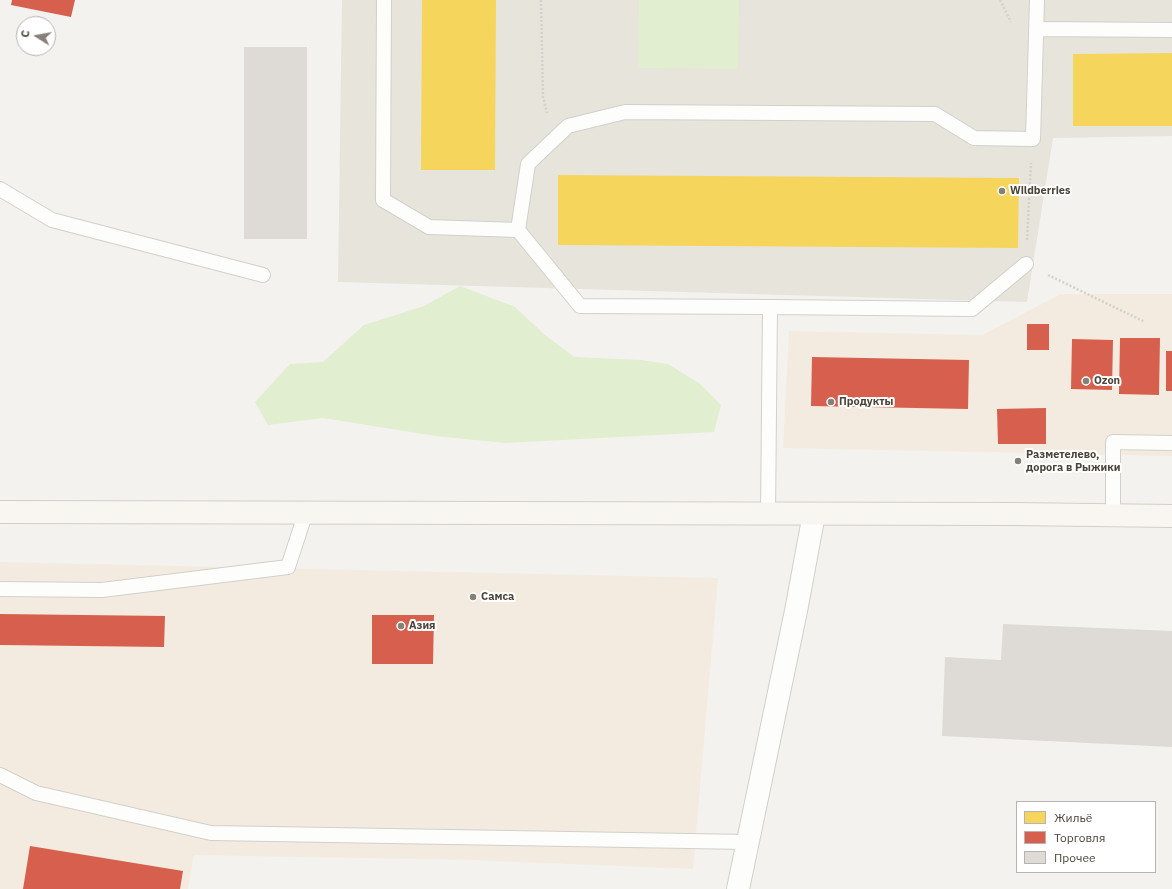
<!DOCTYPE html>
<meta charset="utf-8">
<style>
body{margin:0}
#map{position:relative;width:1172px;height:889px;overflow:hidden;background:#f4f2ee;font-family:"IBM Plex Sans",sans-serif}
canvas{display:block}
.legend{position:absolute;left:1016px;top:801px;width:140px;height:72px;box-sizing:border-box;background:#fff;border:1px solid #b7b4b0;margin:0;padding:5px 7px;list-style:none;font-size:12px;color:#4b4439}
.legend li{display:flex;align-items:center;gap:8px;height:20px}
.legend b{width:20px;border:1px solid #b7b4b0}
.north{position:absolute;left:16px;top:16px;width:40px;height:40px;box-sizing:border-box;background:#fff;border:1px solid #b7b4b0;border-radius:50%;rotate:281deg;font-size:11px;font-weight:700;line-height:16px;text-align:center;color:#4b4439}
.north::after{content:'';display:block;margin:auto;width:14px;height:18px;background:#868178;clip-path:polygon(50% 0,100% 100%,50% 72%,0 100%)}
</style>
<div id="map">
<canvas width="1172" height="889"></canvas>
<ul class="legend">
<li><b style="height:11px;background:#f6d55c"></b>Жильё</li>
<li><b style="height:11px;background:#d6604d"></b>Торговля</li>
<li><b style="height:11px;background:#dedbd6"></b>Прочее</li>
</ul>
<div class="north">С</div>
</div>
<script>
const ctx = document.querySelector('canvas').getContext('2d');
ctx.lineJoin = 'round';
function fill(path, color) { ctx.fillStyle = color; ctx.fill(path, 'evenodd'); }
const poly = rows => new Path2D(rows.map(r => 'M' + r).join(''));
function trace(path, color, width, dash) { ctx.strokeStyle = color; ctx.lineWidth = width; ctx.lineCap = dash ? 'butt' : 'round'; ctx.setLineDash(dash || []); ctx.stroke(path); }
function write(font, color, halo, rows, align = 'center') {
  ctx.font = font + ' "IBM Plex Sans",sans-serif'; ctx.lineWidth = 4; ctx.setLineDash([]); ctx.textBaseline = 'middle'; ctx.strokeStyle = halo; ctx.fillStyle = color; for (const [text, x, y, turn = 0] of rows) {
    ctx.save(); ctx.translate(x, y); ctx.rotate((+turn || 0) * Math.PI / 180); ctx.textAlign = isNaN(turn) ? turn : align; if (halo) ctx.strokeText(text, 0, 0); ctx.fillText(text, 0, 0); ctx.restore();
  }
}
fill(poly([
 [342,0,1172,0,1172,136,1053,138,1027,302,338,282]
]), '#e7e4dc');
fill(poly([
 [1061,294,1172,294,1172,456,783,448,789,331,982,335],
 [0,562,718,578,693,869,469,860,194,855,188,889,0,889]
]), '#f3ebdf');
fill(poly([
 [639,0,739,0,738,69,638,68],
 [460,286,515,307,545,335,574,357,641,360,668,364,699,383,721,405,714,432,505,443,436,436,323,418,268,425,255,402,290,364,323,362,364,325,424,306]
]), '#e1eecf');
fill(poly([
 [422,0,496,0,495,170,421,170],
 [1172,53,1172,126,1073,126,1073,54],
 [558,175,1019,178,1018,248,558,245]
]), '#f6d55c');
fill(poly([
 [12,0,75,0,71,17,11,5],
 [1027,324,1049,324,1049,350,1027,350],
 [1120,338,1160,338,1159,395,1119,394],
 [1072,339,1113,340,1112,390,1071,389],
 [1166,351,1172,351,1172,391,1166,391],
 [812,357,969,360,968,409,811,406],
 [1046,408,1046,444,998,444,997,409],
 [0,614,165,616,164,647,0,645],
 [372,615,434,615,433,664,372,664],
 [30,846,183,871,180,889,23,889]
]), '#d6604d');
fill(poly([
 [244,47,307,47,307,239,244,239],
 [1003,624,1172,631,1172,747,942,736,945,657,1001,660]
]), '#dedbd6');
const service = poly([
 [384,0,383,200,429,227,518,230,580,306,770,307,768,514],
 [1037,29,1172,30],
 [0,189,52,220,263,275],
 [518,230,528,164,568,126,625,112,935,114,974,138,1033,139,1037,0],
 [770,307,972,309,1026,264],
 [1113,515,1113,442,1172,443],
 [0,589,102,590,288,567,306,512],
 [0,775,36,793,211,833,748,842]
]);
const minor = poly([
 [738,889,796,611,814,514]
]);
const secondary = poly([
 [0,512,1014,514,1172,516]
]);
trace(service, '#d2d0cb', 16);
trace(minor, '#d2d0cb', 24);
trace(secondary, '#d3cfc5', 24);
trace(poly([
 [541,0,543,97,547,113],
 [1000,0,1011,22],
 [1027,240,1031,163],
 [1048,275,1145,322]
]), '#d3d2cc', 2.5, [2, 2]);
trace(service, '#fdfdfc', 14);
trace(minor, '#fdfdfc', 22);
trace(secondary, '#f7f6f1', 22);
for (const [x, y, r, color] of [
 [1002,191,4,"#868178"],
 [1086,381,4,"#868178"],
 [831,402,4,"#868178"],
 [1018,461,4,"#868178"],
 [473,597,4,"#868178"],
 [401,626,4,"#868178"]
]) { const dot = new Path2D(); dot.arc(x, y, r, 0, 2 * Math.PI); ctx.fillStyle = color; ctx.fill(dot); trace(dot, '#fff', 1.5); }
write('bold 11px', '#4b4439', '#fff', [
 ["Wildberries",1010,191],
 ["Ozon",1094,381],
 ["Продукты",839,402],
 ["Разметелево,",1026,455],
 ["дорога в Рыжики",1026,468],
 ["Самса",481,597],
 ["Азия",409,626]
], 'left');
</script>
